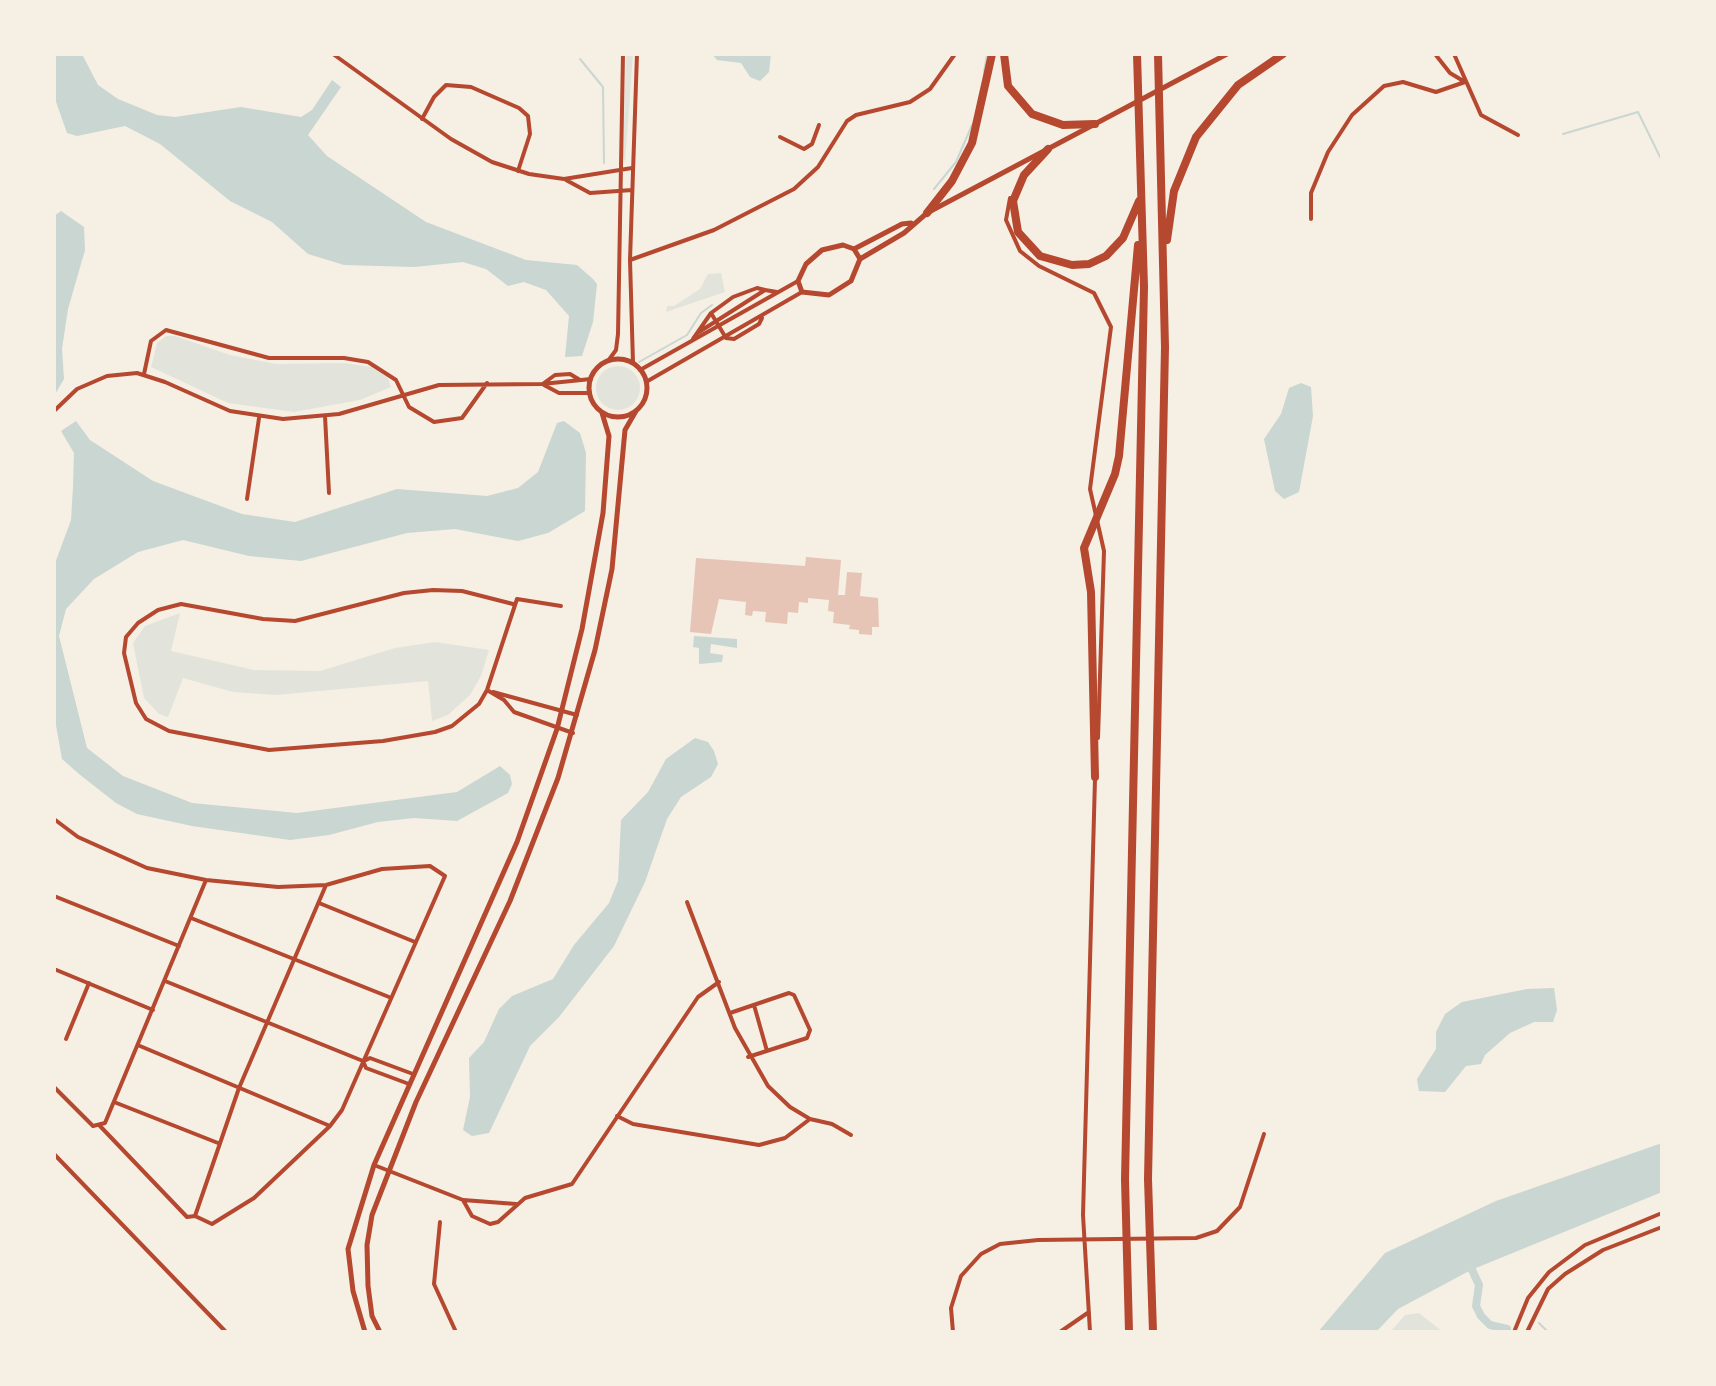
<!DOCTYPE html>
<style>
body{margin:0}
#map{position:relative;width:1716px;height:1386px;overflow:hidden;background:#f6efe4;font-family:"Source Sans 3",sans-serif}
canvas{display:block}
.frame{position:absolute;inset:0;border:56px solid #f6efe4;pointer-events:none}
</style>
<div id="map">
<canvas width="1716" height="1386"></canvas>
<div class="frame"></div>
</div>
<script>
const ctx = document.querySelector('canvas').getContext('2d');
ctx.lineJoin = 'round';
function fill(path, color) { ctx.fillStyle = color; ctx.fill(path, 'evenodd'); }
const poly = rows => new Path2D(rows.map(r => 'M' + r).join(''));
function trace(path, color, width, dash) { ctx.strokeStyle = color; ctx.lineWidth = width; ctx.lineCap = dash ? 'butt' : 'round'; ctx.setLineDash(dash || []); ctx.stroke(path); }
fill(poly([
 [626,54,633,54,625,163,623,156],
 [721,273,725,292,666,312,667,306,674,306,700,289,708,274],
 [166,336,175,336,230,355,276,364,344,363,372,367,388,378,391,387,360,400,294,412,228,403,151,367,157,343],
 '596 388a22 22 0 1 1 44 0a22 22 0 1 1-44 0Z',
 [180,613,171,651,254,670,320,671,395,648,435,642,489,650,481,676,470,695,448,715,432,721,428,681,276,695,233,692,183,678,168,717,159,714,144,698,133,643,145,626],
 [1419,1313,1443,1332,1390,1332,1405,1315]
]), '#e2e4dc');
fill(poly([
 [54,54,82,54,98,85,118,99,157,115,175,117,241,107,301,117,312,110,332,80,341,87,308,135,327,156,426,222,526,260,577,265,593,279,597,284,593,322,582,356,565,357,569,316,546,290,524,282,508,286,486,269,463,262,414,267,344,265,308,254,272,222,230,201,160,144,125,126,77,136,67,133,54,96],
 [712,54,771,54,769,72,760,81,750,77,741,63,717,60],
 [61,211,84,227,85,250,68,309,62,349,64,379,54,396,54,216],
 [1301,383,1311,387,1313,416,1299,492,1284,499,1275,491,1264,439,1281,414,1289,388],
 [76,421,90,440,153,481,242,514,295,522,397,489,487,496,518,488,538,472,557,423,564,421,580,433,586,453,585,511,548,533,518,541,455,529,407,533,301,561,249,556,183,540,138,552,94,579,66,609,59,636,87,748,123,776,192,803,297,813,457,792,500,766,510,775,512,784,508,793,457,821,414,818,378,822,329,835,290,840,192,826,137,814,116,803,79,774,62,759,54,714,54,566,71,520,73,487,74,453,61,431],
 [694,636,737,639,737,648,711,644,710,653,723,655,722,662,699,664,699,648,693,647],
 [695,738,708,742,714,751,718,764,711,777,681,797,667,819,645,882,614,946,559,1017,530,1046,489,1133,472,1136,463,1130,470,1097,469,1058,484,1042,499,1009,512,996,553,979,574,945,609,903,618,881,621,820,648,792,666,759],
 [1554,988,1557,1010,1553,1022,1534,1022,1510,1033,1485,1055,1481,1064,1466,1066,1445,1092,1419,1091,1417,1079,1436,1049,1436,1032,1445,1014,1462,1002,1527,989],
 [1662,1143,1662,1192,1471,1270,1398,1309,1376,1332,1318,1332,1385,1253,1496,1201]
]), '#c9d6d2');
trace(poly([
 [580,59,603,87,604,163],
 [984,72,987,54],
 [1563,134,1638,112,1662,161],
 [934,189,956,162,972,125],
 [639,362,687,335,701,313,712,305],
 [1539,1323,1548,1332]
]), '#c9d6d2', 2);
trace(poly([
 [1468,1261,1479,1285,1476,1306,1481,1316,1490,1325,1507,1329]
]), '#c9d6d2', 8);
fill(poly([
 [806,557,841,560,838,595,845,595,847,572,862,573,860,596,878,598,879,627,872,627,872,635,859,634,859,630,849,629,850,625,833,623,834,612,828,611,829,600,808,598,808,603,799,602,798,613,788,612,787,624,765,622,766,612,753,611,752,616,745,615,746,602,719,599,711,634,690,632,696,558,805,566]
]), '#e6c5b7');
trace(poly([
 [333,54,451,139,492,162,529,174,564,179,632,168],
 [1435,54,1450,73,1465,82],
 [1454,54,1481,115,1518,135],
 [422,119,434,97,446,85,471,87,519,108,528,116,530,134,518,171],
 [780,137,804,149,812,144,819,125],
 [566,180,590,193,632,190],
 [1010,198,1006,220,1020,251,1039,266,1094,293,1111,327,1090,489,1104,551,1098,738],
 [1311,219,1311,193,1328,152,1352,115,1384,86,1403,82,1436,92,1465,82],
 [630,260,714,230,794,189,818,167,847,121,856,115,910,102,930,89,955,54],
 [711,313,726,338,734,339,759,324,762,318],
 [699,332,765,290,777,292],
 [693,339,711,313,733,297,757,288,765,290],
 [608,361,616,350,618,334,623,54],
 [633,363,630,260,637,54],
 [640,370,798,281],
 [144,374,151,341,166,330,269,358,344,358,368,362,396,380,409,407,434,422,462,418,487,383],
 [646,382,802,292],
 [544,383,555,375,570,374,580,380],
 [544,385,559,393,590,393],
 [54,411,77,389,107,376,137,373,165,382,230,411,283,419,339,414,439,385,542,384,591,379],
 [325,416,329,493],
 [247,499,259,418],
 [513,604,462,591,433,590,404,593,295,621,263,619,181,604,158,610,138,623,126,637,124,653,136,703,146,719,169,731,269,750,383,741,435,732,452,726,479,704,487,690,517,599,561,606],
 [487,690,504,700,514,712,573,733],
 [493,692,577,715],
 [54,819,78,837,147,868,206,880,278,887,326,885,382,869,430,866,445,876,342,1110,330,1126,140,1046],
 [54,896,179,946],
 [687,902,735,1028,768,1086,790,1107,810,1119,832,1124,851,1135],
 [319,903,415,942],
 [191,918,389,997],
 [54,969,153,1010],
 [165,981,363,1061,366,1068,409,1084],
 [754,1005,767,1051],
 [730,1013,789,993,794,995,810,1030,807,1038,748,1057],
 [66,1039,89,983],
 [366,1060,370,1058,413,1074],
 [54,1087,93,1126,105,1123,206,880],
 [114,1102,218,1143],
 [617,1116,633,1124,759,1145,785,1138,810,1119],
 [100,1126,187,1217,195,1216,239,1088,326,885],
 [54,1154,226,1332],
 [374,1165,463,1200,516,1204],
 [463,1200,472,1216,490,1224,498,1222,525,1198,572,1184,698,997,719,982],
 [195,1216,212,1224,254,1198,330,1126],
 [440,1222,434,1284,456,1332],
 [953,1332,951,1308,961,1276,981,1254,1000,1244,1038,1240,1196,1238,1217,1231,1240,1207,1264,1134],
 [1060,1332,1089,1312],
 [1090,1332,1083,1215,1095,779],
 [1514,1332,1528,1298,1549,1272,1585,1245,1662,1213],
 [1527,1332,1548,1289,1565,1274,1603,1250,1662,1227]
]), '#b5482f', 4);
trace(poly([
 [843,245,854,249,860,259,851,281,829,295,802,292,798,281,806,264,822,250,843,245],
 [854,249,902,224,911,223],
 [860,259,904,233,927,213,1227,54],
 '589 388a29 29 0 1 1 58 0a29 29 0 1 1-58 0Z',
 [365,1332,353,1291,348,1249,374,1165,517,842,557,729,582,629,603,513,609,436,602,413],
 [380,1332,372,1316,368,1286,367,1245,372,1215,416,1102,510,901,558,778,595,650,612,569,625,430,636,411]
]), '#b5482f', 5);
trace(poly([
 [1004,54,1008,86,1032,114,1063,125,1095,124],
 [1048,149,1024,175,1013,201,1018,232,1040,256,1072,265,1089,264,1106,256,1123,238,1139,201],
 [927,213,952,181,972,143,992,54],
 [1167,240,1174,191,1196,137,1238,85,1283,54],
 [1095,777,1091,592,1084,548,1115,474,1119,456,1138,245],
 [1129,1332,1125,1179,1144,287,1137,54],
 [1153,1332,1148,1179,1165,347,1158,54]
]), '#b5482f', 8);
</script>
